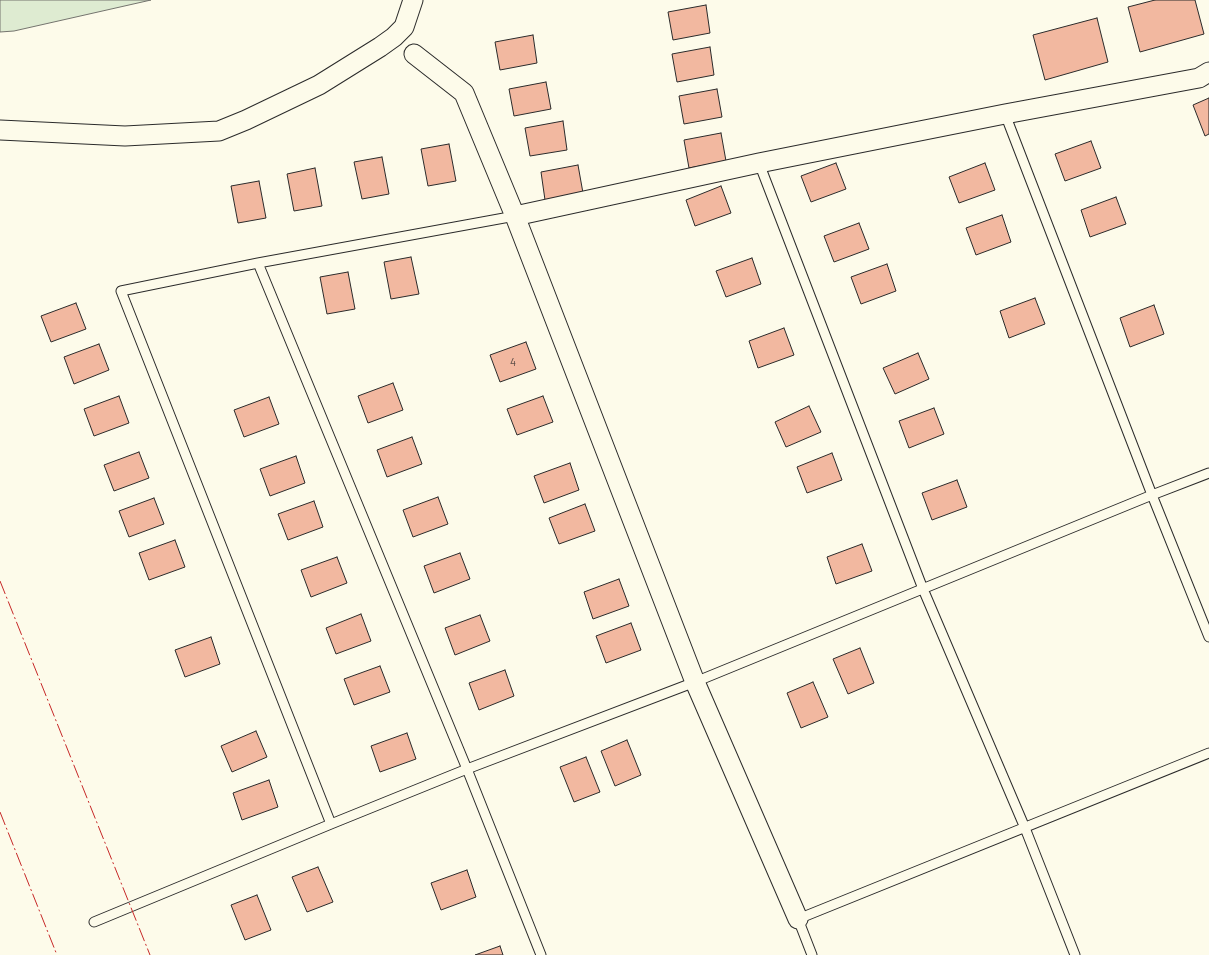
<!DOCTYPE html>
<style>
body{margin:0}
canvas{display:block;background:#fdfbea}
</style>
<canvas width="1209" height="955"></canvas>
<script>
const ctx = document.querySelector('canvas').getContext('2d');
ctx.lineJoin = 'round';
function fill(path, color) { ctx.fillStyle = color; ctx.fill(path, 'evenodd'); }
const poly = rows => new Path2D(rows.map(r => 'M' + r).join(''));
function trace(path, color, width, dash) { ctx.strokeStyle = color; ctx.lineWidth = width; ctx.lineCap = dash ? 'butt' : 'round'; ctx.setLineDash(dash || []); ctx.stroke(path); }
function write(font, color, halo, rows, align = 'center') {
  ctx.font = font + ' Barlow,sans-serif'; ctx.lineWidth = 3; ctx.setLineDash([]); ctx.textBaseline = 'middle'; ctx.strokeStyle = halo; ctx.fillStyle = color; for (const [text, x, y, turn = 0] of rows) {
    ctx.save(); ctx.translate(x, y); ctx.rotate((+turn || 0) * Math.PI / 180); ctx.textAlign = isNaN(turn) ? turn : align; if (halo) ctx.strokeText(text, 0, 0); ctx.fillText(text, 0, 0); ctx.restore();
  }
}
const green = poly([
 [0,0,151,0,14,31,0,32,0,0]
]);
fill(green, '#deebd1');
trace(green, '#74746e', 1);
const building = poly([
 [1155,0,1195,0,1204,34,1140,52,1128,7,1155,0],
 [706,5,710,33,673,40,668,12,706,5],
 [1097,18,1108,62,1045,80,1033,35,1097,18],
 [533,35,537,63,500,70,495,42,533,35],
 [710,47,714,75,677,82,672,54,710,47],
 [546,82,551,109,514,116,509,89,546,82],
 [717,89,722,117,684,124,679,96,717,89],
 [1209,98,1209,134,1205,136,1193,105,1209,98],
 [563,121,567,150,530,156,525,128,563,121],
 [721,133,726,161,689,168,684,140,721,133],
 [1091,141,1101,168,1065,181,1055,154,1091,141],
 [449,144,456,181,428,186,421,149,449,144],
 [382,157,389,194,362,199,354,162,382,157],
 [836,163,846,189,811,202,801,176,836,163],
 [985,163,995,190,959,203,949,177,985,163],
 [578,165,583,193,545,200,541,172,578,165],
 [315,168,322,206,294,211,287,174,315,168],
 [259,181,266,218,238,223,231,186,259,181],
 [721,186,731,213,695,226,686,200,721,186],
 [1116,197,1126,224,1090,237,1081,210,1116,197],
 [1002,215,1011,242,976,255,966,228,1002,215],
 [859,223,869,249,834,262,824,236,859,223],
 [411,257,419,294,391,299,384,262,411,257],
 [752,258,761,284,726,297,716,271,752,258],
 [887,264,896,291,861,304,851,277,887,264],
 [348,272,355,309,327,314,320,277,348,272],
 [1035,298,1045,324,1009,338,1000,311,1035,298],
 [76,303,86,329,51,342,41,316,76,303],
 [1154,305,1164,334,1130,347,1120,318,1154,305],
 [784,328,794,355,758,368,749,341,784,328],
 [526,342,536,369,500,382,490,355,526,342],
 [99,344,109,370,74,384,64,357,99,344],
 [918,353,929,379,895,394,883,368,918,353],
 [393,383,403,410,368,423,358,396,393,383],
 [119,396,129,423,94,436,84,409,119,396],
 [543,396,553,422,517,435,507,409,543,396],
 [269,397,279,424,244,437,234,410,269,397],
 [809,406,821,432,786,447,775,422,809,406],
 [934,408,944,434,909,448,899,421,934,408],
 [412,437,422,464,387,477,377,450,412,437],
 [139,452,149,478,114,491,104,465,139,452],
 [832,453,842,480,807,493,797,467,832,453],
 [296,456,305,483,270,496,260,469,296,456],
 [570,463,579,490,544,503,534,476,570,463],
 [957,480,967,507,932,520,922,493,957,480],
 [438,497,448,524,413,537,403,510,438,497],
 [154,498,164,524,129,537,119,511,154,498],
 [314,501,323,527,288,540,278,514,314,501],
 [585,504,595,531,559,544,549,518,585,504],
 [175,540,185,567,149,580,139,553,175,540],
 [862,544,872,571,836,584,827,557,862,544],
 [460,553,470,579,434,593,424,566,460,553],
 [337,557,347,583,311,597,301,570,337,557],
 [619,579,629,606,593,619,584,592,619,579],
 [361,614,371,641,336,654,326,628,361,614],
 [480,615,490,641,455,655,445,628,480,615],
 [631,623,641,650,606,663,596,636,631,623],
 [211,637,220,664,185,677,175,650,211,637],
 [860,648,874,683,848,694,833,659,860,648],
 [380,666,390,692,354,705,344,679,380,666],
 [505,670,514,696,479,710,469,683,505,670],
 [813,682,828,717,801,728,787,693,813,682],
 [256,731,267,757,232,772,221,746,256,731],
 [407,733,416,759,380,772,371,746,407,733],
 [627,740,641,775,615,786,601,751,627,740],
 [586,757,600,792,574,802,560,767,586,757],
 [269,780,278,807,242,820,233,793,269,780],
 [318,867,333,902,307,912,292,877,318,867],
 [467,870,476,897,441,910,431,883,467,870],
 [257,895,271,930,245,940,231,905,257,895],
 [500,946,503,955,475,955,500,946]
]);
fill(building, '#f2b8a0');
trace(building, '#2b2b2b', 1);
const service = poly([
 [1005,114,1152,495,1209,637],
 [759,163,923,589,1025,828,1075,955],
 [515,216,258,263,121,291,331,824,467,769,695,682,1152,495,1209,473],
 [258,263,467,769,541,955],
 [94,922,331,824],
 [812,955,798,919,1209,753]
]);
const minor = poly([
 [414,54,464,93,515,216,695,682,798,919],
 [0,130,125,136,219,131,246,120,319,85,380,47,394,37,404,27,413,0],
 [515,216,759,163,1005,114,1199,78,1209,72]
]);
trace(service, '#2b2b2b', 11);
trace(minor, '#2b2b2b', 21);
trace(service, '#fdfbea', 9);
trace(minor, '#fdfbea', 19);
trace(poly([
 [0,581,150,955],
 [0,812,57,955]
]), '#c62828', 1, [14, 3, 2, 3]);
write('11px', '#5d4e48', null, [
 ["4",513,362]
]);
</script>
